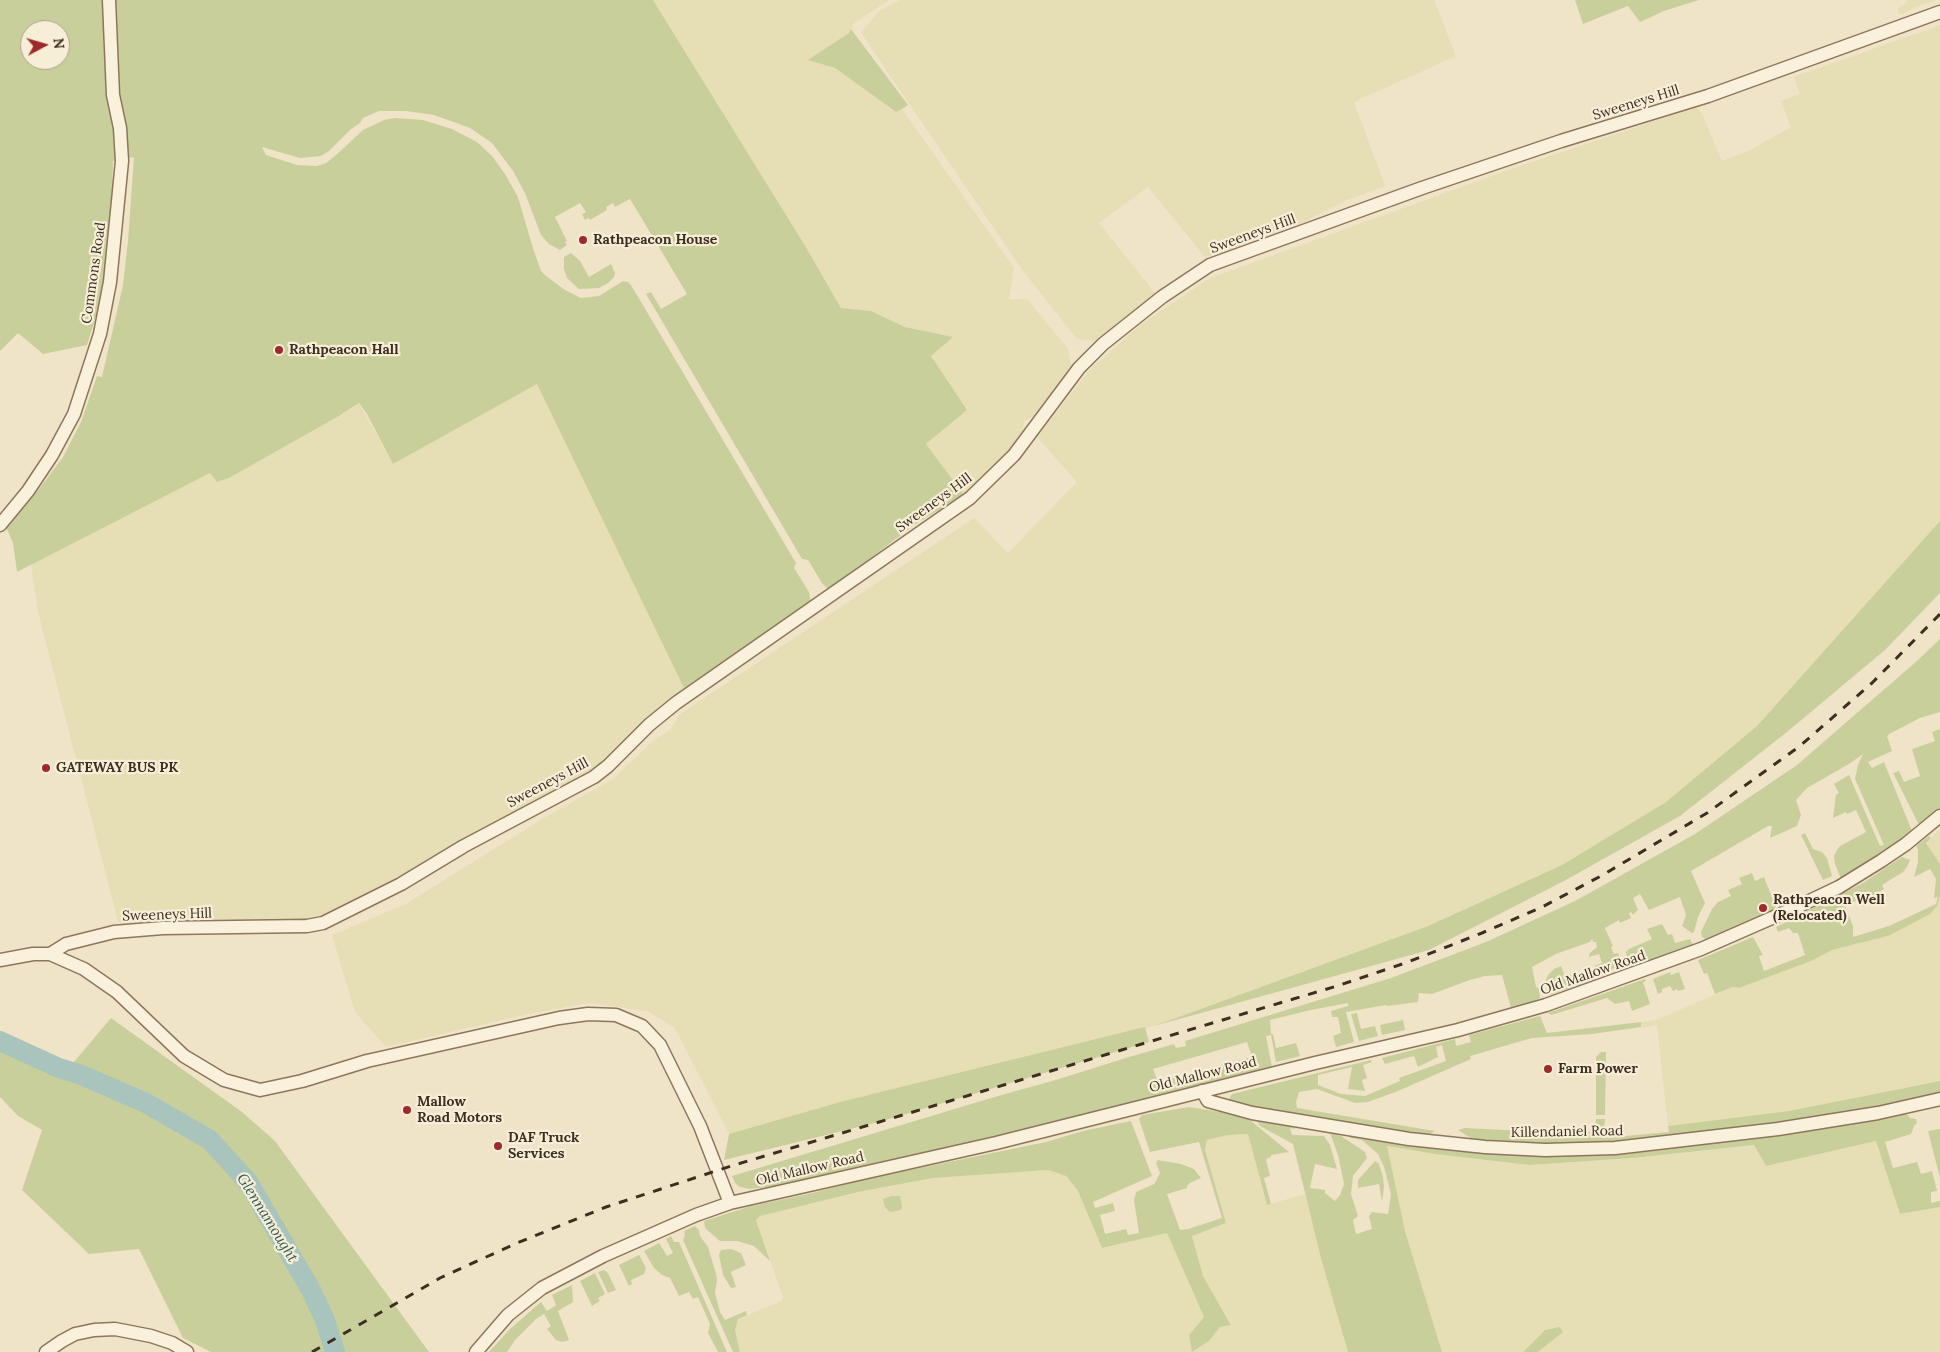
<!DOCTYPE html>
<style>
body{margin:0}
#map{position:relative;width:1940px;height:1352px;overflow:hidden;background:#f0e4c8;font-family:Lora,serif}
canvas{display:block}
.north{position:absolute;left:20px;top:20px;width:50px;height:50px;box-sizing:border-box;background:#f7eed8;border:1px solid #ada18e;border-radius:50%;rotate:84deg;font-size:14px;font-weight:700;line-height:20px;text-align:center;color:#3d2e20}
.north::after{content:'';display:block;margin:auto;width:18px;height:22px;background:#9e2a2b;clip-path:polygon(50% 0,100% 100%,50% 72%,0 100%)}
</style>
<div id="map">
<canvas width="1940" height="1352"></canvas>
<div class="north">N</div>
</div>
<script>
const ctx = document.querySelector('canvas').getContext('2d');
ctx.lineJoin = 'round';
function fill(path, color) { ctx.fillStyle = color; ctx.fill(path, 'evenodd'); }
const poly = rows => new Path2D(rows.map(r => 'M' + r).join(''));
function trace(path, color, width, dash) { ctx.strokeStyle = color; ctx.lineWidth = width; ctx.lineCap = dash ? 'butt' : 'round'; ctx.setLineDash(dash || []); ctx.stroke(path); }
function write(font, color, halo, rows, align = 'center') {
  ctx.font = font + ' Lora,serif'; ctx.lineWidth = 4.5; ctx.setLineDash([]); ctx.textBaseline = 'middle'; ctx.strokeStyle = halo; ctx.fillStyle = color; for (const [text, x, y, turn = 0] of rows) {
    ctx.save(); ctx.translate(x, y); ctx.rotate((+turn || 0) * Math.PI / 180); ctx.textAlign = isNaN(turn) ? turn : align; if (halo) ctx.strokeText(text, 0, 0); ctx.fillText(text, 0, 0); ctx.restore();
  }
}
fill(poly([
 [653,0,889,0,853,24,849,33,809,60,835,68,896,112,902,109,1014,268,1009,299,1027,299,1068,349,1072,371,1034,416,1024,421,1022,439,964,495,926,444,967,410,931,356,952,337,905,327,870,311,841,308,804,244],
 [900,0,1434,0,1456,56,1354,102,1385,186,1345,201,1293,227,1234,250,1205,257,1148,187,1099,223,1155,293,1098,341,1077,339,1023,271,861,33,879,11],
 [1907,0,1936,0,1916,7,1903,14,1898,14,1898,8,1907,3],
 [1940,25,1940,521,1757,726,1666,802,1562,865,1428,926,1154,1026,831,1106,729,1134,675,1028,647,1011,589,1003,528,1014,386,1047,355,1012,332,935,406,904,547,816,613,779,654,740,670,730,680,714,974,518,1008,553,1077,482,1037,437,1091,368,1143,323,1210,278,1514,168,1697,107,1702,114,1722,161,1748,151,1791,127,1781,101,1800,94,1794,77],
 [537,383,683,685,685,696,594,777,560,788,323,923,134,931,118,921,38,612,31,564,210,473,217,482,229,478,345,413,359,403,393,464],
 [1940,830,1940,864,1926,843],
 [1940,896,1940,1081,1789,1111,1668,1126,1657,1025,1641,1028,1641,1022,1656,1020,1733,987,1739,988,1810,961,1832,950,1888,936,1937,906],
 [1248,1134,1267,1205,1305,1194,1348,1352,740,1352,735,1330,738,1319,782,1301,783,1297,756,1220,759,1216,858,1192,933,1178,1048,1170,1066,1176,1078,1191,1102,1248,1167,1233,1204,1317,1189,1335,1193,1352,1209,1341,1220,1327,1231,1324,1203,1276,1192,1235,1226,1223,1205,1150,1207,1140,1228,1135],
 [1876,1140,1900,1214,1940,1207,1940,1352,1538,1352,1563,1332,1545,1330,1523,1352,1442,1352,1405,1231,1386,1146,1435,1154,1529,1165,1633,1158,1754,1145,1766,1166]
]), '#e6deb5');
fill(poly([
 [0,0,653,0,804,244,841,308,871,311,905,327,953,337,931,356,967,410,926,444,964,495,914,525,829,590,822,583,808,560,802,559,646,294,651,292,661,309,687,294,630,199,615,207,613,203,606,207,607,210,590,220,589,218,585,220,582,214,586,212,580,203,555,217,567,241,565,242,567,245,560,250,549,244,541,235,525,193,513,171,492,143,470,128,434,115,406,111,379,111,363,118,360,123,351,129,329,151,321,156,300,158,262,147,266,155,297,165,317,166,326,163,335,156,363,130,384,120,395,118,423,120,452,129,477,142,492,156,505,174,518,197,532,245,541,271,546,276,565,290,581,298,599,296,623,281,628,282,631,285,796,563,794,568,809,592,811,602,684,688,537,384,393,464,367,414,359,403,339,416,229,478,217,482,210,473,17,572,13,543,6,527,8,522,36,493,63,457,81,422,97,376,102,377,123,285,128,241,134,157,113,161,111,236,101,300,87,345,43,354,18,333,0,351],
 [30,30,60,30,60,60,30,60],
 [1575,0,1699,0,1664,11,1640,22,1628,6,1583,24],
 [851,29,908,105,902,109,896,112,835,68,808,60,849,33],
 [571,253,580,261,589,277,611,264,615,273,614,277,608,283,599,288,579,289,567,278,564,269,564,257],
 [1940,521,1940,593,1885,650,1787,732,1680,816,1564,881,1429,950,1154,1026,1428,926,1562,865,1666,802,1757,726],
 [1940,639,1940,712,1920,718,1891,733,1887,736,1892,751,1868,762,1872,768,1884,762,1912,831,1869,862,1841,879,1835,864,1834,856,1837,850,1840,846,1866,832,1856,810,1847,814,1846,812,1833,818,1836,795,1839,793,1834,784,1849,775,1880,846,1884,845,1855,779,1858,765,1863,754,1849,764,1807,788,1796,800,1801,815,1797,826,1770,838,1772,826,1768,826,1691,871,1705,903,1698,917,1694,932,1692,933,1682,926,1686,915,1680,897,1649,910,1640,894,1633,898,1638,910,1633,915,1631,912,1629,913,1631,918,1620,923,1619,920,1605,928,1613,946,1611,947,1614,954,1618,953,1621,960,1620,966,1596,975,1594,966,1602,963,1599,954,1589,957,1589,954,1597,947,1596,942,1593,942,1592,939,1590,942,1556,954,1532,967,1536,987,1539,988,1540,998,1528,1004,1511,1008,1502,975,1485,976,1470,980,1432,994,1419,993,1418,1002,1387,1006,1386,1005,1346,1012,1354,1042,1336,1047,1333,1036,1341,1033,1338,1017,1332,1017,1331,1011,1348,1006,1348,1003,1311,1010,1270,1020,1271,1034,1273,1034,1276,1048,1296,1043,1300,1056,1276,1062,1271,1035,1266,1036,1272,1067,1125,1105,983,1140,847,1169,783,1185,750,1189,740,1187,735,1183,732,1176,991,1098,1059,1079,1129,1057,1174,1044,1176,1048,1186,1046,1185,1041,1391,978,1486,942,1575,901,1695,834,1797,765,1918,660],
 [1247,1042,1252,1057,1158,1082,1153,1069],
 [1940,729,1940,810,1920,827,1893,773,1899,771,1904,782,1920,776,1912,749,1935,741,1932,732],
 [1805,833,1813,849,1822,852,1827,858,1832,876,1823,880,1801,835],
 [1929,836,1931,838,1926,843,1940,864,1940,896,1937,906,1930,914,1888,936,1832,950,1811,961,1739,988,1733,987,1715,994,1707,973,1704,974,1698,960,1753,937,1763,955,1759,956,1764,971,1805,955,1798,933,1793,933,1789,928,1778,932,1776,927,1863,883,1902,857,1910,860,1907,867,1903,872,1882,885,1884,889,1870,898,1871,901,1864,907,1856,901,1845,906,1853,926,1853,937,1889,926,1936,904,1938,897,1934,898,1936,879,1930,869,1914,877,1918,862,1918,849,1916,846],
 [1752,873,1755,881,1764,877,1777,910,1707,940,1702,937,1701,932,1712,909,1718,902,1731,896,1728,890,1742,884,1739,878],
 [1662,924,1668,935,1672,934,1675,943,1690,939,1693,945,1638,967,1635,966,1633,962,1627,958,1626,952,1629,949,1652,939,1647,929],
 [1561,966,1565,977,1591,968,1595,980,1549,995,1546,985,1544,985,1548,975,1554,969],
 [1670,972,1671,975,1679,972,1685,989,1678,991,1677,989,1673,991,1670,986,1662,989,1662,992,1658,994,1653,979],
 [1645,979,1646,981,1643,982,1650,1004,1632,1011,1629,1001,1615,1004,1607,998,1551,1015,1548,1013],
 [1357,1013,1361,1029,1375,1026,1378,1036,1359,1041,1351,1014],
 [1540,1016,1547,1033,1641,1022,1641,1027,1592,1034,1532,1038,1470,1056,1471,1059,1398,1091,1368,1102,1355,1103,1317,1089,1299,1092,1296,1102,1297,1108,1435,1131,1428,1135,1264,1109,1239,1104,1229,1099,1232,1094,1371,1060,1372,1062,1363,1065,1367,1078,1362,1080,1365,1091,1348,1089,1352,1067,1318,1075,1318,1085,1341,1094,1365,1096,1400,1081,1399,1078,1446,1061,1442,1045,1436,1047,1438,1057,1418,1067,1414,1056,1385,1064,1382,1058,1455,1039,1456,1046,1471,1042,1469,1035],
 [111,1018,242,1112,275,1141,429,1352,211,1352,183,1338,139,1249,89,1254,22,1190,42,1130,18,1116,0,1097,0,1043,21,1052,73,1063],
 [1403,1020,1405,1030,1382,1035,1380,1025],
 [1145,1027,1149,1042,879,1122,724,1160,729,1134,844,1101],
 [1601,1052,1606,1052,1605,1115,1596,1115,1596,1057],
 [1940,1081,1940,1095,1812,1119,1602,1144,1565,1145,1489,1142,1474,1140,1458,1130,1465,1128,1525,1131,1595,1132,1596,1119,1605,1119,1603,1138,1669,1132,1668,1126,1789,1111],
 [1189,1107,1245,1116,1289,1152,1271,1155,1271,1157,1266,1159,1270,1176,1264,1178,1271,1204,1267,1205,1248,1134,1228,1135,1207,1140,1205,1150,1226,1223,1192,1236,1203,1276,1231,1325,1220,1327,1209,1341,1192,1352,1189,1335,1204,1317,1167,1233,1102,1248,1078,1191,1066,1176,1048,1170,933,1178,858,1192,760,1216,756,1220,770,1261,754,1246,737,1241,720,1241,705,1228,704,1221,751,1206,808,1194,866,1179,1046,1142,1083,1131,1131,1121,1152,1176,1093,1202,1095,1208,1113,1203,1115,1211,1100,1215,1105,1234,1126,1229,1128,1235,1139,1233,1134,1200,1136,1192,1154,1184,1156,1181,1160,1173,1156,1163,1158,1160,1181,1164,1194,1169,1201,1178,1190,1183,1187,1186,1187,1188,1167,1194,1180,1230,1188,1229,1222,1218,1199,1142,1150,1152,1139,1119,1142,1115],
 [1906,1113,1910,1118,1916,1119,1917,1123,1914,1126,1911,1134,1885,1142,1893,1168,1917,1162,1921,1174,1932,1171,1937,1191,1931,1192,1931,1203,1940,1201,1940,1207,1900,1214,1876,1141,1766,1166,1754,1145,1633,1158,1529,1165,1435,1154,1387,1146,1405,1231,1442,1352,1348,1352,1321,1258,1293,1144,1260,1126,1256,1120,1292,1126,1295,1129,1290,1128,1292,1135,1324,1136,1330,1145,1337,1169,1315,1164,1310,1188,1325,1190,1325,1193,1335,1201,1340,1195,1344,1184,1338,1155,1330,1133,1341,1136,1365,1152,1367,1158,1353,1176,1351,1194,1358,1216,1353,1220,1356,1234,1372,1229,1369,1216,1372,1212,1388,1214,1391,1194,1384,1167,1378,1154,1362,1140,1350,1138,1349,1134,1436,1149,1529,1156,1584,1155,1632,1153,1755,1138],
 [1940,1129,1940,1178,1928,1131],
 [1375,1161,1379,1164,1383,1177,1384,1187,1382,1202,1379,1184,1358,1188,1358,1180],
 [892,1196,900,1196,902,1206,901,1210,890,1212,885,1207,883,1199],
 [695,1226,699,1230,700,1236,708,1247,716,1274,717,1280,715,1293,720,1312,725,1320,746,1311,747,1315,738,1319,735,1330,740,1352,733,1352,683,1240,685,1235,684,1231],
 [671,1236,674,1242,679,1242,727,1352,718,1352,708,1333,710,1324,698,1297,693,1299,689,1292,679,1296,670,1278,662,1275,654,1268,644,1251,659,1243,667,1256,673,1253,666,1239],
 [731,1249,741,1253,746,1265,731,1272,736,1287,731,1288,723,1275,719,1255,721,1250],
 [639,1255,646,1268,644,1274,631,1280,632,1284,629,1286,619,1265],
 [604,1270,608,1273,616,1290,608,1293,598,1272],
 [595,1273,605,1294,598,1298,600,1301,592,1306,580,1281],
 [572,1285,573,1302,558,1311,569,1340,562,1342,556,1340,547,1329,551,1326,544,1314,536,1319,515,1340,507,1352,489,1352,510,1329,534,1308,541,1302,547,1311,556,1305,552,1295],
 [1560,1327,1563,1332,1538,1352,1523,1352,1545,1330]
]), '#c9cf9b');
trace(poly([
 [0,1041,59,1068,79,1074,146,1103,210,1140,248,1182,311,1290,325,1320,335,1352]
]), '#a9c4bc', 20);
const minor = poly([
 [0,525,28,491,52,455,74,414,100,334,110,282,122,161,120,128,113,95,109,0],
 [50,954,66,944,114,932,163,928,307,926,323,923,401,884,464,846,594,777,608,766,649,725,676,703,970,498,1014,455,1079,368,1103,344,1162,297,1210,265,1422,188,1561,141,1708,96,1940,12],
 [0,960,33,954,50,954,84,969,117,992,184,1056,224,1080,260,1090,302,1081,367,1061,559,1018,588,1014,616,1015,642,1026,660,1045,700,1126,730,1203],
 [1202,1091,1208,1101,1252,1113,1409,1139,1485,1147,1545,1150,1615,1148,1778,1129,1878,1113,1940,1099],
 [46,1352,62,1341,75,1334,94,1330,115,1329,151,1336,172,1343,187,1352],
 [476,1352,508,1315,542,1288,603,1256,696,1215,730,1203,996,1143,1315,1063,1458,1030,1546,1005,1701,949,1797,907,1839,887,1881,861,1906,844,1940,816]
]);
trace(minor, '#8d765c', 15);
trace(minor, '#faf1dc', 12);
trace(poly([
 [312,1352,440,1278,517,1243,606,1207,731,1166,1337,986,1408,962,1482,933,1542,907,1601,876,1707,813,1800,746,1872,683,1940,614]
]), '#3d2e20', 3, [9, 9]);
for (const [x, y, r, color] of [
 [583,240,5,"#9e2a2b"],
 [279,350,5,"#9e2a2b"],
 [46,768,5,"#9e2a2b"],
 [1763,908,5,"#9e2a2b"],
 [1548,1069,5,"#9e2a2b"],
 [407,1110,5,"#9e2a2b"],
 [498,1146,5,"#9e2a2b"]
]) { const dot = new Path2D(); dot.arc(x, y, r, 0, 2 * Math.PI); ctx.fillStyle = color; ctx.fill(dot); trace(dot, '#f7eed8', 2); }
write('14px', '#3d2e20', '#f7eed8', [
 ["Sweeneys Hill",1636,103,-17],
 ["Sweeneys Hill",1253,234,-20],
 ["Commons Road",94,273,-82],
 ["Sweeneys Hill",934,503,-36],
 ["Sweeneys Hill",548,783,-28],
 ["Sweeneys Hill",167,915,-2],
 ["Old Mallow Road",1593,973,-19],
 ["Old Mallow Road",1203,1075,-14],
 ["Killendaniel Road",1567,1132,-1],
 ["Old Mallow Road",810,1169,-13]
]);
write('bold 14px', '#3d2e20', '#f7eed8', [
 ["Rathpeacon House",593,240],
 ["Rathpeacon Hall",289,350],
 ["GATEWAY BUS PK",56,768],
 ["Rathpeacon Well",1773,900],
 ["(Relocated)",1773,916],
 ["Farm Power",1558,1069],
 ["Mallow",417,1102],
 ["Road Motors",417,1118],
 ["DAF Truck",508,1138],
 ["Services",508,1154]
], 'left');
write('italic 15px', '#2f5d5a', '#f7eed8', [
 ["Glennamought",267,1218,58]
]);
</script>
